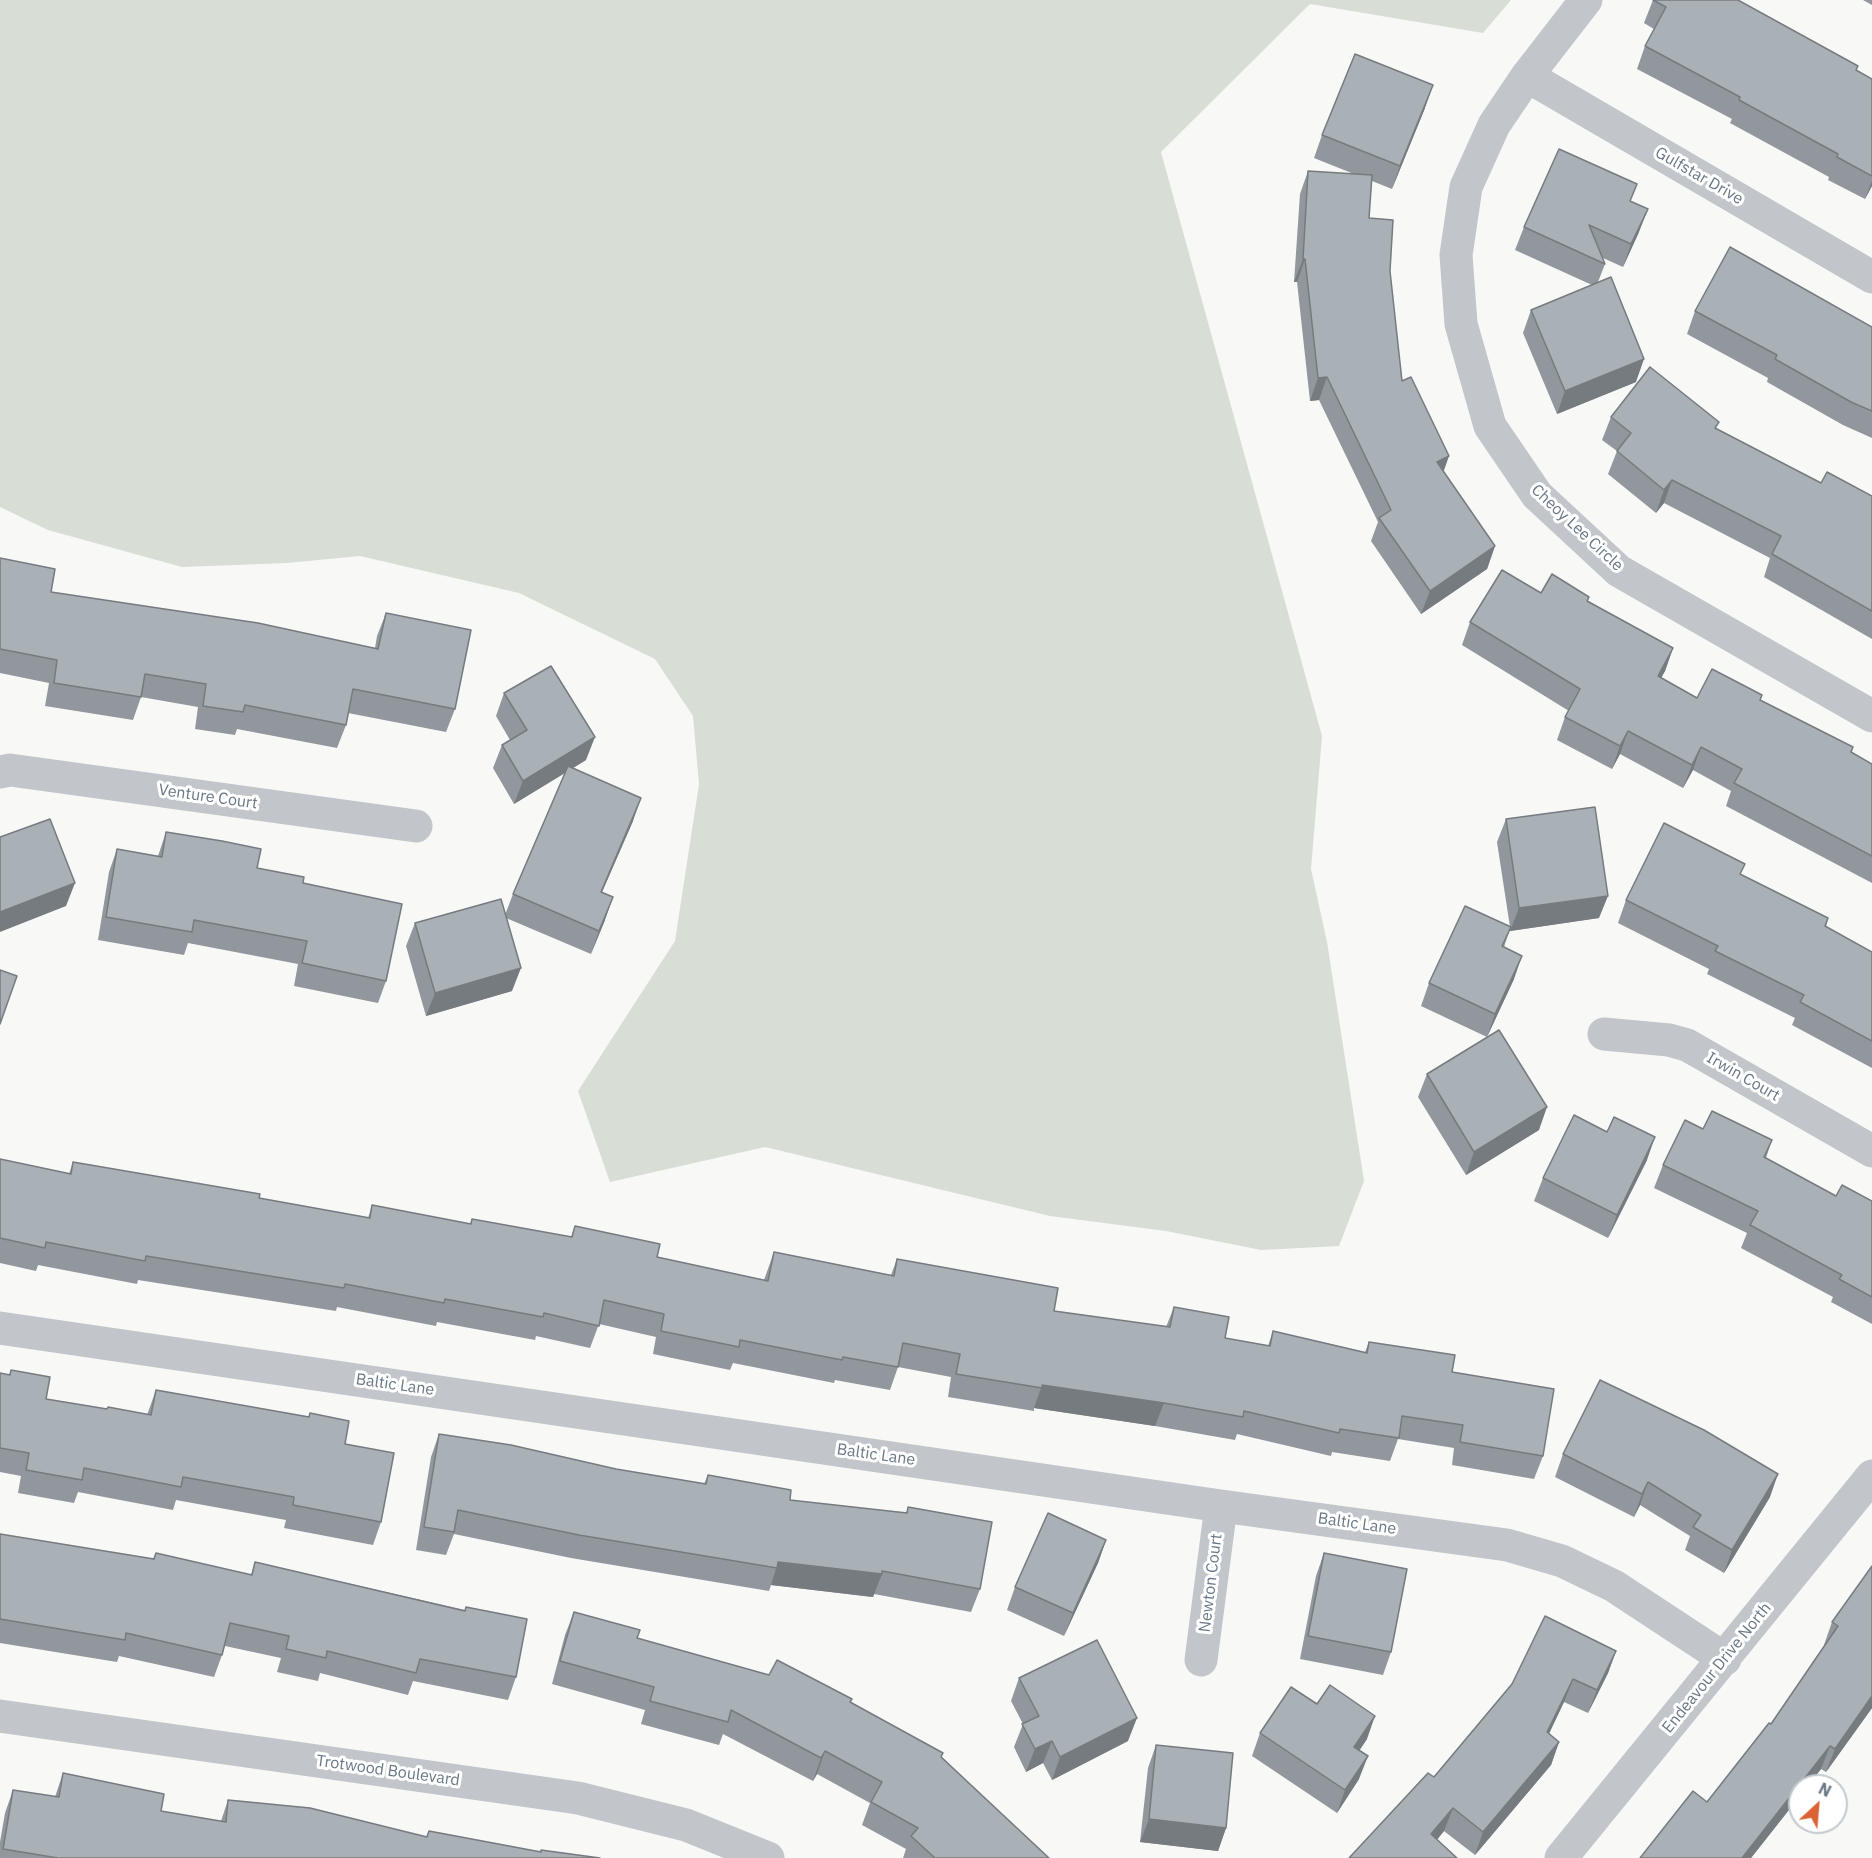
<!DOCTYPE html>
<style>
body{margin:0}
#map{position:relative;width:1872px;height:1858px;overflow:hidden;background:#f8f8f6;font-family:"IBM Plex Sans",sans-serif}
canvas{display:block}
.north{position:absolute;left:1788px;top:1774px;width:60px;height:60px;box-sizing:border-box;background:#fff;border:2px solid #c3c9ce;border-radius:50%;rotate:26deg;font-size:16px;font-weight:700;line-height:24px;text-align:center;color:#697785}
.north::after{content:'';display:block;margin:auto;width:21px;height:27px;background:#da6234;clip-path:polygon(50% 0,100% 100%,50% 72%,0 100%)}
</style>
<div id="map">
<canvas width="1872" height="1858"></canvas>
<div class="north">N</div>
</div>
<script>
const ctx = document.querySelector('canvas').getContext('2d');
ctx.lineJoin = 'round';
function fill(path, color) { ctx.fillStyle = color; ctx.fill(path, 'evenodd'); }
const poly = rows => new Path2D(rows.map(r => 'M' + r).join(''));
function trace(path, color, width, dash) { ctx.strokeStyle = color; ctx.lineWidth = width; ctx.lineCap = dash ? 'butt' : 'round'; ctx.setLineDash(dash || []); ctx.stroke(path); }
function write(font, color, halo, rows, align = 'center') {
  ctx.font = font + ' "IBM Plex Sans",sans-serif'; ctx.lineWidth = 6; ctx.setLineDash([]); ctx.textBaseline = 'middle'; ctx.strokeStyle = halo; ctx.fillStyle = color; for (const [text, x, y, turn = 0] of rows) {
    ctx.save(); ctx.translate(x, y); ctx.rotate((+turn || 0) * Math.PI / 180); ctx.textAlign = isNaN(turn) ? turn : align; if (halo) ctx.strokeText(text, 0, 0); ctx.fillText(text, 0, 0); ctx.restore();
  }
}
fill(poly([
 [0,0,1511,0,1483,33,1310,4,1161,152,1322,736,1311,869,1327,942,1364,1181,1339,1246,1261,1250,1166,1231,1050,1216,765,1147,610,1182,578,1091,675,941,699,784,693,716,655,659,519,593,360,556,287,563,182,567,48,530,0,507]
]), '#d8ddd5');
trace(poly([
 [1586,0,1527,76,1494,125,1466,187,1456,255,1461,324,1490,426,1537,495,1619,571,1872,716],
 [1527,76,1872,277],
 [0,772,10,770,416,826],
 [1604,1034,1669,1040,1687,1045,1872,1151],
 [0,1328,1221,1506,1507,1545,1562,1561,1614,1586,1725,1659],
 [1201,1660,1221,1506],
 [0,1716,578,1798,686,1825,768,1858],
 [1561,1858,1872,1476]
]), '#c2c5c9', 33);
fill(poly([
 [1653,0,1858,66,1856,70,1872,79,1872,186,1865,199,1828,180,1829,177,1730,123,1732,119,1637,69,1645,46,1654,29,1644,23],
 [1863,0,1872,0,1872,5],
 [1425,108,1392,189,1372,181,1369,218,1390,271,1402,381,1443,471,1495,546,1487,569,1421,614,1371,541,1378,522,1319,400,1310,401,1297,282,1294,282,1300,194,1308,171,1354,174,1314,158,1322,135],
 [1631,201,1639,232,1623,267,1603,258,1605,264,1598,282,1636,382,1557,414,1523,333,1531,310,1592,285,1515,250,1524,227],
 [1695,311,1872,327,1872,438,1843,425,1767,382,1768,378,1687,334],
 [1611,417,1717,429,1821,483,1872,496,1872,639,1764,577,1770,558,1664,503,1656,513,1608,474,1617,451,1602,440],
 [0,558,51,592,375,648,377,636,386,613,455,709,446,732,348,713,346,725,337,748,237,729,235,735,195,729,198,707,141,697,133,720,45,706,49,683,0,673],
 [1541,593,1589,597,1588,601,1673,648,1665,671,1661,678,1697,698,1762,695,1760,700,1872,764,1872,883,1726,806,1731,791,1693,770,1683,788,1620,754,1612,769,1557,740,1565,717,1569,711,1462,645,1470,622],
 [504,693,586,760,573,768,633,821,602,892,605,920,591,954,506,918,512,991,426,1016,406,946,415,923,505,915,513,894,565,773,514,804,493,768,502,745,510,740,496,716],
 [1506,819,1599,918,1510,931,1510,929,1504,947,1514,979,1487,1037,1421,1006,1429,983,1510,927,1497,842],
 [166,832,257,868,303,883,386,981,378,1003,294,986,298,964,188,943,184,955,98,940,109,872,117,849,158,856],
 [1741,875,1828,918,1826,927,1872,952,1872,1068,1792,1025,1795,1018,1707,974,1709,969,1618,923,1626,900],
 [1427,1074,1539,1130,1466,1175,1418,1097],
 [1703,1129,1772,1140,1766,1158,1836,1196,1872,1201,1872,1324,1831,1302,1833,1297,1741,1248,1747,1233,1654,1188,1663,1165],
 [0,1159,69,1174,73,1162,259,1198,368,1218,372,1205,470,1224,472,1219,571,1237,575,1226,657,1257,764,1280,774,1252,891,1275,897,1259,1054,1311,1166,1327,1174,1307,1225,1338,1268,1346,1273,1331,1365,1352,1369,1342,1452,1372,1543,1456,1534,1479,1452,1465,1454,1448,1398,1439,1390,1461,1332,1452,1331,1456,1237,1434,1235,1440,1155,1426,1034,1408,1034,1411,948,1397,951,1377,898,1367,890,1390,835,1380,834,1383,733,1363,730,1370,653,1354,656,1337,599,1324,590,1348,536,1336,535,1340,437,1322,436,1326,337,1307,336,1311,138,1280,137,1284,38,1265,36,1271,0,1263],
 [1647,1160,1608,1238,1534,1201,1543,1178],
 [11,1370,46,1399,107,1409,147,1415,156,1390,309,1417,310,1413,345,1444,381,1522,373,1545,284,1528,286,1520,176,1500,173,1510,78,1492,74,1503,18,1493,21,1476,0,1472,0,1373,9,1375],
 [439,1434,616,1469,704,1484,708,1475,790,1500,906,1513,908,1507,980,1589,971,1612,874,1594,873,1597,771,1585,769,1591,571,1558,454,1534,446,1555,416,1550,431,1457],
 [1563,1454,1770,1497,1724,1573,1685,1550,1690,1536,1640,1505,1634,1517,1555,1477],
 [0,1534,153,1559,156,1553,251,1575,255,1562,465,1610,466,1607,516,1677,508,1700,413,1681,408,1695,320,1673,318,1681,277,1672,281,1658,225,1646,222,1655,214,1677,119,1656,117,1662,0,1643],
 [1106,1540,1098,1563,1064,1636,1007,1610,1015,1587],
 [1324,1553,1391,1652,1383,1675,1300,1659,1316,1576],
 [1872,1566,1872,1708,1826,1772,1821,1769,1751,1858,1640,1858,1707,1802,1771,1724,1825,1646,1824,1645,1832,1622],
 [574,1612,637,1638,851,1702,942,1757,1049,1858,903,1858,906,1849,862,1825,870,1803,817,1774,813,1781,723,1734,719,1745,641,1724,645,1710,552,1684,565,1635],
 [1616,1651,1608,1673,1588,1713,1564,1702,1549,1733,1559,1742,1551,1765,1475,1855,1444,1831,1437,1840,1349,1858,1434,1777,1512,1684],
 [1019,1678,1128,1741,1052,1780,1043,1763,1026,1772,1014,1747,1023,1724,1011,1701],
 [1260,1733,1367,1739,1359,1751,1359,1779,1337,1813,1252,1756],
 [1156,1745,1226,1828,1218,1851,1140,1842,1148,1768],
 [63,1773,161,1811,221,1821,228,1800,426,1837,429,1831,540,1852,541,1850,600,1858,0,1858,0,1842,5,1813,13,1790,55,1797]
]), '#91979d');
fill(poly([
 [1433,85,1425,108,1392,189,1400,166],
 [1872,181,1872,186,1865,199],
 [1648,209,1639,232,1623,267,1631,244],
 [1303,259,1305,259,1297,282,1294,282],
 [1644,359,1636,382,1557,414,1565,391],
 [1327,377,1319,400,1310,401,1318,378],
 [1449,456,1441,479,1437,462],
 [1672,480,1664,503,1656,513,1664,490],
 [1495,546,1487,569,1421,614,1430,591],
 [1673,648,1665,671,1649,699,1658,676],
 [1628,731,1620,754,1612,769,1620,746],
 [595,737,586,760,514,804,523,781],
 [1701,747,1693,770,1683,788,1692,765],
 [641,798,633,821,592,915,601,892],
 [75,883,66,906,0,932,0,912],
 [1608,896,1599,918,1510,931,1519,908],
 [613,897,605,920,591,954,599,931],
 [1522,956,1514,979,1487,1037,1495,1014],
 [521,968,512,991,426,1016,435,993],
 [1547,1107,1539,1130,1466,1175,1474,1152],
 [1655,1137,1647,1160,1608,1238,1617,1215],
 [1042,1385,1164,1403,1155,1426,1034,1408],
 [1778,1474,1770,1497,1724,1573,1732,1550],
 [1648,1482,1640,1505,1634,1517,1642,1494],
 [1106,1540,1098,1563,1064,1636,1073,1613],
 [778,1562,882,1574,873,1597,771,1585],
 [1616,1651,1608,1673,1588,1713,1597,1690],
 [1573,1679,1564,1702,1539,1755,1547,1732],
 [1872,1696,1872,1708,1826,1772,1835,1749],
 [1375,1716,1367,1739,1346,1770,1354,1747],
 [1137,1718,1128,1741,1052,1780,1060,1757],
 [1052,1741,1043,1763,1026,1772,1035,1749],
 [1559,1742,1551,1765,1475,1855,1483,1832],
 [1830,1746,1821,1769,1808,1786,1800,1786,1800,1796,1751,1858,1742,1858],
 [825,1751,817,1774,813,1781,821,1758],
 [1368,1756,1359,1779,1337,1813,1345,1790],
 [1453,1808,1444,1831,1422,1857,1431,1834],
 [1149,1819,1226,1828,1218,1851,1140,1842]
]), '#767b7f');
const building = poly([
 [1653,0,1738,0,1858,66,1856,70,1872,79,1872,176,1837,157,1838,154,1739,100,1740,97,1645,46,1666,7,1653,0],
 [1355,54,1433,85,1400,166,1322,135,1355,54],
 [1559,149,1637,184,1630,201,1648,209,1631,244,1589,225,1605,264,1524,227,1559,149],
 [1308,171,1372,175,1369,218,1393,220,1390,271,1402,381,1411,377,1449,456,1437,462,1495,546,1430,591,1379,518,1391,510,1327,377,1318,378,1305,259,1303,259,1308,171],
 [1730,247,1872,327,1872,411,1851,402,1775,359,1777,355,1695,311,1730,247],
 [1611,277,1644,359,1565,391,1531,310,1611,277],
 [1650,367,1719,422,1715,428,1821,483,1827,472,1872,496,1872,611,1772,554,1781,536,1672,480,1664,490,1617,451,1631,433,1611,417,1650,367],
 [0,558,55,569,51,592,258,623,378,649,386,613,471,630,455,709,353,689,346,725,245,705,243,712,203,706,206,684,145,674,141,697,54,683,57,660,0,649,0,558],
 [1502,570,1541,593,1552,574,1589,597,1587,601,1673,648,1658,676,1697,698,1712,669,1762,695,1760,700,1853,747,1851,752,1872,764,1872,856,1734,783,1742,769,1701,747,1692,765,1628,731,1620,746,1565,717,1580,689,1470,622,1502,570],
 [551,666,595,737,523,781,502,745,527,730,504,693,551,666],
 [568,766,641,798,601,892,613,897,599,931,513,894,568,766],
 [1595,807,1608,896,1519,908,1506,819,1595,807],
 [50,819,75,883,0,912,0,837,50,819],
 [1664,823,1745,864,1740,874,1828,918,1825,926,1872,952,1872,1041,1800,1002,1804,995,1715,951,1718,946,1626,900,1664,823],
 [166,832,222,841,261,849,257,868,304,877,303,883,402,904,386,981,302,963,307,941,194,920,192,932,106,917,117,849,162,857,166,832],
 [501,899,521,968,435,993,415,923,501,899],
 [1465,906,1511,927,1502,946,1522,956,1495,1014,1429,983,1465,906],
 [0,970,17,976,0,1024,0,970],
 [1499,1030,1547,1107,1474,1152,1427,1074,1499,1030],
 [1712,1111,1772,1140,1764,1157,1836,1196,1842,1185,1872,1201,1872,1297,1839,1279,1842,1275,1750,1225,1758,1211,1663,1165,1685,1120,1703,1129,1712,1111],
 [1574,1115,1607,1132,1614,1117,1655,1137,1617,1215,1543,1178,1574,1115],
 [0,1159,71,1174,73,1162,260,1194,259,1198,370,1218,372,1205,471,1224,472,1219,572,1237,575,1226,660,1244,657,1257,768,1281,774,1252,894,1276,897,1259,1058,1288,1054,1311,1170,1327,1174,1307,1229,1317,1225,1338,1270,1346,1273,1331,1367,1353,1369,1342,1455,1355,1452,1372,1554,1389,1543,1456,1460,1442,1463,1425,1402,1416,1399,1438,1340,1429,1339,1433,1244,1411,1243,1417,1164,1403,1042,1385,1042,1388,956,1374,960,1354,903,1343,898,1367,843,1357,842,1360,740,1340,739,1347,661,1331,664,1314,604,1300,599,1326,544,1313,543,1317,445,1299,444,1303,345,1284,344,1288,146,1256,145,1261,46,1242,45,1248,0,1238,0,1159],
 [11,1370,50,1377,46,1399,107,1409,108,1407,151,1415,156,1390,309,1417,310,1413,349,1421,345,1444,394,1453,381,1522,293,1505,294,1497,183,1477,181,1487,84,1468,82,1480,26,1470,29,1453,0,1448,0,1373,10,1375,11,1370],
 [1600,1380,1704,1430,1778,1474,1732,1550,1693,1527,1701,1515,1648,1482,1642,1494,1563,1454,1600,1380],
 [439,1434,511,1445,616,1469,706,1484,708,1475,791,1490,790,1500,907,1513,908,1507,992,1522,980,1589,882,1571,882,1574,778,1562,777,1568,579,1535,458,1510,454,1532,424,1527,439,1434],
 [1048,1513,1106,1540,1073,1613,1015,1587,1048,1513],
 [0,1534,154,1559,156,1553,252,1575,255,1562,465,1611,466,1607,527,1619,516,1677,420,1659,416,1673,327,1651,326,1658,286,1649,289,1636,230,1623,222,1655,126,1633,125,1640,0,1619,0,1534],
 [1324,1553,1407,1569,1391,1652,1308,1636,1324,1553],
 [1872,1566,1872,1696,1835,1749,1830,1746,1742,1858,1640,1858,1693,1791,1707,1802,1769,1723,1771,1724,1838,1626,1832,1622,1872,1566],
 [574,1612,640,1630,637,1638,769,1675,777,1660,852,1699,850,1702,943,1753,941,1757,1049,1858,935,1858,911,1836,918,1828,871,1802,882,1782,825,1751,821,1758,731,1710,728,1722,650,1701,654,1687,560,1661,574,1612],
 [1545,1616,1616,1651,1597,1690,1573,1679,1547,1732,1559,1742,1483,1832,1453,1808,1431,1834,1457,1858,1349,1858,1428,1773,1434,1777,1512,1684,1545,1616],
 [1097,1640,1137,1718,1060,1757,1052,1741,1035,1749,1022,1724,1039,1716,1019,1678,1097,1640],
 [1330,1685,1375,1716,1354,1747,1368,1756,1345,1790,1260,1733,1291,1687,1317,1704,1330,1685],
 [1156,1745,1233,1753,1226,1828,1149,1819,1156,1745],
 [63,1773,164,1794,161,1811,226,1822,228,1800,310,1808,427,1837,429,1831,541,1852,541,1850,600,1858,58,1858,3,1849,13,1790,59,1797,63,1773]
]);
fill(building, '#a9b0b6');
trace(building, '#767b7f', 1.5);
write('16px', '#697785', '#fff', [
 ["Gulfstar Drive",1699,176,30],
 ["Cheoy Lee Circle",1577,528,43],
 ["Venture Court",208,797,8],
 ["Irwin Court",1743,1077,30],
 ["Baltic Lane",395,1385,8],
 ["Baltic Lane",876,1455,8],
 ["Baltic Lane",1357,1524,8],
 ["Newton Court",1211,1583,-83],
 ["Endeavour Drive North",1717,1668,-51],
 ["Trotwood Boulevard",388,1771,8]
]);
</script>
